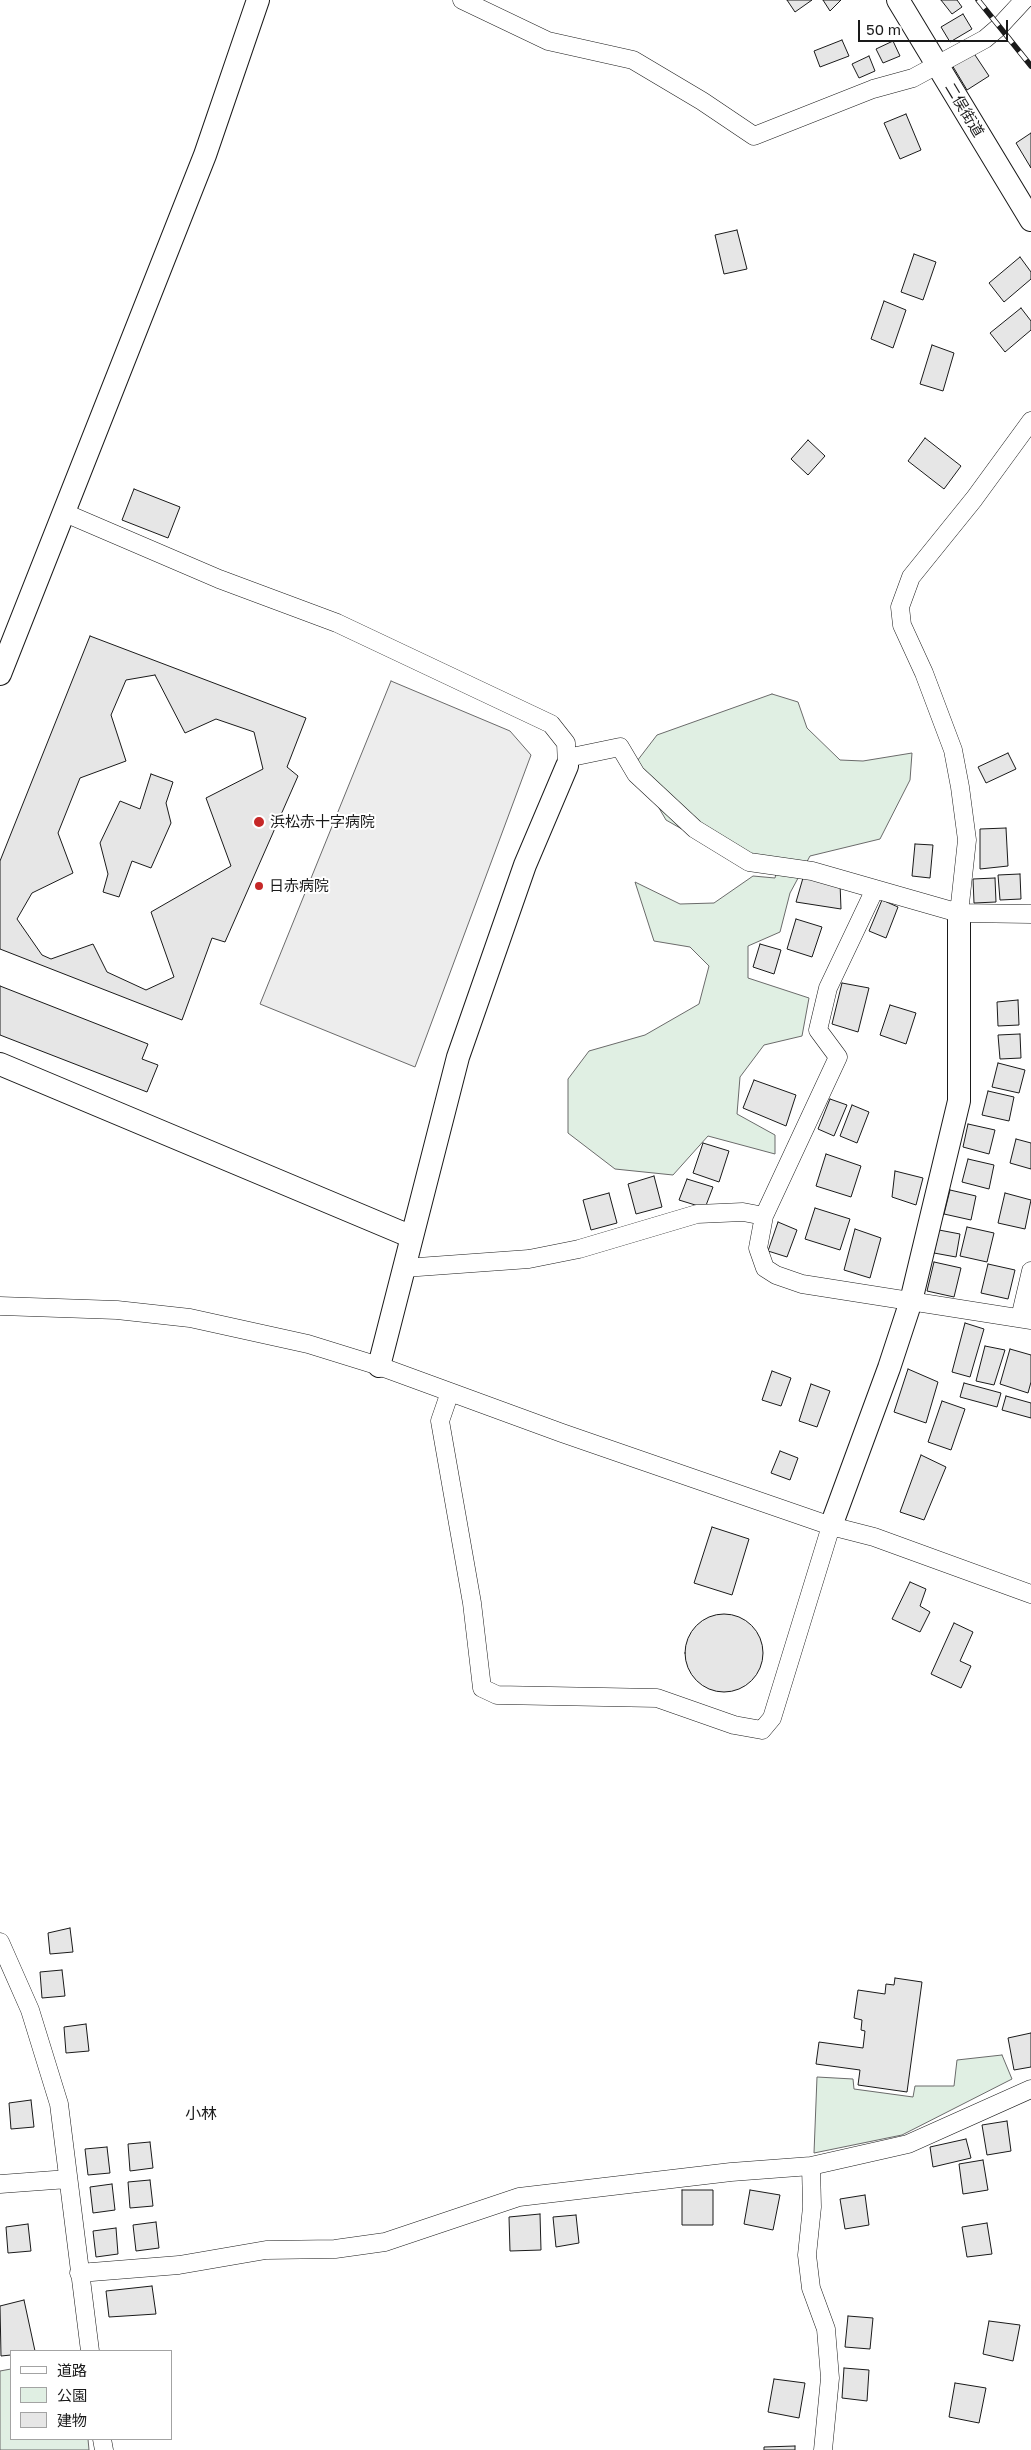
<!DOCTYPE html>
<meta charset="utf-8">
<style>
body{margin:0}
#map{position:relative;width:1031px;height:2450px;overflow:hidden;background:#fff;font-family:"Golos Text","Noto Sans JP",sans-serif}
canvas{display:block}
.legend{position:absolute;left:10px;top:2350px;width:162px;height:90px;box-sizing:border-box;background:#fff;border:1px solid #a3a3a3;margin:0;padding:6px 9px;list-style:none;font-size:15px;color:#1a1a1a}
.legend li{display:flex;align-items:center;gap:10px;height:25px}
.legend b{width:25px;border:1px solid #a3a3a3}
.scale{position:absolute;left:858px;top:20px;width:150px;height:22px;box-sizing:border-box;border:2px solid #1a1a1a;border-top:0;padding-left:6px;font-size:15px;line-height:18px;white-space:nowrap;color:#1a1a1a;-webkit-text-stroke:4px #fff;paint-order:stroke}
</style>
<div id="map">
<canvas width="1031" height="2450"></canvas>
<ul class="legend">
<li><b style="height:6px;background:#fff"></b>道路</li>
<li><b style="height:14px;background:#e0efe3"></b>公園</li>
<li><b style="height:14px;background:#e6e6e6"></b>建物</li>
</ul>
<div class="scale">50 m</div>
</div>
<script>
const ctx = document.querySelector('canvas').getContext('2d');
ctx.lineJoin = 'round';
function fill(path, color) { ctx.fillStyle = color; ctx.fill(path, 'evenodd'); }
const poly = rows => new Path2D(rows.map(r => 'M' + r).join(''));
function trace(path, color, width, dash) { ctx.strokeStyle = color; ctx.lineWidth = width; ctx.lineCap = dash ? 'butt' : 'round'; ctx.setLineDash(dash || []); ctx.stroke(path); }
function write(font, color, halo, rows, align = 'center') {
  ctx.font = font + ' "Golos Text","Noto Sans JP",sans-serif'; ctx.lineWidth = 4; ctx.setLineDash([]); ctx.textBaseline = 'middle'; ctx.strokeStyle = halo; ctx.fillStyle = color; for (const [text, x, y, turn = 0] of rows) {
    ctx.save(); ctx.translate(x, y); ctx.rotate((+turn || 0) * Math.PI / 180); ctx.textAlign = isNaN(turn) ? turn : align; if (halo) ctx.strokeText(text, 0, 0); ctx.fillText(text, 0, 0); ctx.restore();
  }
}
const green = poly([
 [772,694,798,702,807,728,840,760,863,761,912,753,910,780,880,839,810,856,790,893,780,932,748,946,748,978,809,998,802,1036,764,1045,740,1077,737,1114,775,1135,775,1154,708,1136,673,1175,615,1169,568,1133,568,1079,589,1051,645,1035,699,1004,709,966,690,947,654,941,635,882,680,904,714,903,753,876,775,878,778,865,710,845,666,820,634,765,657,735,772,694],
 [1002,2055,1012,2079,902,2135,814,2153,817,2077,853,2079,854,2089,913,2097,915,2086,954,2086,957,2060,1002,2055],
 [11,2369,11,2439,88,2439,89,2450,0,2450,0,2371,11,2369]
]);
fill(green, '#e0efe3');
trace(green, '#6a6a6a', 1);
const parking = poly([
 [391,681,510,731,531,755,415,1067,260,1004,391,681]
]);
fill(parking, '#ededed');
trace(parking, '#6a6a6a', 1);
const building = poly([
 [787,0,812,0,795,12,787,0],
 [823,0,841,0,830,11,823,0],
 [941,0,957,0,962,7,952,14,941,0],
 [963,14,972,29,950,42,941,27,963,14],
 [842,40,849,56,820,67,814,51,842,40],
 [893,41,900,56,883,63,876,49,893,41],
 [973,52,989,76,967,90,952,65,973,52],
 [869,56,875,71,859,78,852,64,869,56],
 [906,114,921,150,900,159,884,123,906,114],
 [1031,133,1031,168,1016,143,1031,133],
 [737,230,747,269,724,274,715,235,737,230],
 [914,254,936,262,923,300,901,292,914,254],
 [1020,257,1031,272,1031,279,1004,302,989,283,1020,257],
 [884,301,906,310,893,348,871,339,884,301],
 [1021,308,1031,321,1031,330,1005,352,990,333,1021,308],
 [932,345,954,353,943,391,920,384,932,345],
 [925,438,961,466,944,489,908,461,925,438],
 [808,440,825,456,808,475,791,459,808,440],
 [134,489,180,507,168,538,122,520,134,489],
 [90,636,306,718,287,767,298,776,225,942,212,938,182,1020,0,949,0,861,90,636],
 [155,675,185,733,216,719,254,732,263,769,206,798,231,866,151,912,174,977,146,990,107,972,93,944,51,959,42,955,17,919,32,893,73,873,58,833,80,778,126,761,111,715,126,680,155,675],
 [1008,753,1016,769,986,783,978,767,1008,753],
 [151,774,173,782,166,803,171,823,151,868,132,861,119,897,103,892,108,874,100,843,120,801,140,809,151,774],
 [1006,828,1008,866,980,869,980,829,1006,828],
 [915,844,933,845,930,878,912,876,915,844],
 [1020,874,1021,899,1000,900,998,875,1020,874],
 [803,878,840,883,841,909,796,902,803,878],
 [995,878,996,902,974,903,973,879,995,878],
 [882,900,898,907,886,938,869,931,882,900],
 [796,919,822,927,812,957,787,949,796,919],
 [760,944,781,950,774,974,753,967,760,944],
 [842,983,869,988,858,1032,832,1024,842,983],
 [0,986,148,1044,142,1059,158,1065,147,1092,0,1035,0,986],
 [1018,1000,1019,1025,998,1026,997,1002,1018,1000],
 [890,1005,916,1013,906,1044,880,1035,890,1005],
 [1020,1034,1021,1058,1000,1059,998,1035,1020,1034],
 [998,1063,1025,1070,1019,1093,992,1087,998,1063],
 [754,1080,796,1095,786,1126,743,1108,754,1080],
 [988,1091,1014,1097,1009,1121,982,1115,988,1091],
 [830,1099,847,1105,834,1136,818,1129,830,1099],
 [852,1105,869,1112,857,1143,840,1136,852,1105],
 [968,1124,995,1130,989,1154,963,1147,968,1124],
 [1016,1139,1031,1143,1031,1169,1010,1163,1016,1139],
 [703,1143,729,1151,719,1182,693,1173,703,1143],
 [826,1154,861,1166,851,1197,816,1186,826,1154],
 [968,1159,994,1165,989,1189,962,1182,968,1159],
 [895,1171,923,1178,916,1205,892,1197,895,1171],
 [654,1176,662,1207,636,1214,628,1184,654,1176],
 [687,1179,713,1187,705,1208,679,1200,687,1179],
 [950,1190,976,1196,971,1220,944,1214,950,1190],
 [609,1193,617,1223,591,1230,583,1200,609,1193],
 [1005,1193,1031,1200,1025,1229,998,1223,1005,1193],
 [815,1208,850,1219,840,1250,805,1239,815,1208],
 [778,1222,797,1230,787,1257,768,1251,778,1222],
 [967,1227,994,1233,987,1262,960,1256,967,1227],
 [855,1229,881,1238,870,1278,844,1270,855,1229],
 [939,1230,960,1234,956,1257,934,1253,939,1230],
 [934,1262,961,1268,954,1297,927,1291,934,1262],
 [988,1264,1015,1270,1008,1299,981,1293,988,1264],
 [965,1323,984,1329,970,1377,952,1372,965,1323],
 [985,1346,1005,1350,994,1385,976,1381,985,1346],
 [1010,1349,1031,1355,1031,1382,1028,1393,1000,1384,1010,1349],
 [908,1369,938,1382,926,1423,894,1412,908,1369],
 [772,1371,791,1378,781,1406,762,1400,772,1371],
 [964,1383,1001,1393,997,1407,960,1397,964,1383],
 [811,1384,830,1391,817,1427,799,1421,811,1384],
 [1006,1396,1031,1403,1031,1418,1002,1410,1006,1396],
 [942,1401,965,1409,951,1450,928,1442,942,1401],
 [780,1451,798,1458,790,1480,771,1473,780,1451],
 [921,1455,946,1467,924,1520,900,1512,921,1455],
 [712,1527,749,1539,732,1595,694,1583,712,1527],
 [910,1582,926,1589,920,1606,930,1612,920,1632,892,1619,910,1582],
 '685 1653a39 39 0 1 1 78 0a39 39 0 1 1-78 0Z',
 [954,1623,973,1632,960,1661,971,1666,961,1688,931,1674,954,1623],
 [70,1928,73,1952,50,1954,48,1933,70,1928],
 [62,1970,65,1996,42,1998,40,1972,62,1970],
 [895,1978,922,1982,907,2092,858,2085,860,2070,816,2064,819,2042,863,2048,865,2031,861,2030,862,2020,854,2018,858,1990,885,1994,886,1984,894,1985,895,1978],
 [86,2024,89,2051,66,2053,64,2027,86,2024],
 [1031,2033,1031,2067,1014,2070,1008,2038,1031,2033],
 [31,2100,34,2127,11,2129,9,2103,31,2100],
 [1007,2121,1011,2151,987,2155,982,2125,1007,2121],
 [966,2139,971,2158,933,2167,930,2147,966,2139],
 [150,2142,153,2168,130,2171,128,2144,150,2142],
 [107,2147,110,2173,88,2175,85,2149,107,2147],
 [983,2160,988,2190,963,2194,959,2164,983,2160],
 [150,2180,153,2206,130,2208,128,2182,150,2180],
 [112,2184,115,2210,93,2213,90,2187,112,2184],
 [682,2190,713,2190,713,2225,682,2225,682,2190],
 [750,2190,780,2195,773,2230,744,2224,750,2190],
 [865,2195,869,2225,845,2229,840,2199,865,2195],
 [540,2214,541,2250,510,2251,509,2217,540,2214],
 [576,2215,579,2243,556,2247,553,2217,576,2215],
 [156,2222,159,2248,136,2251,133,2225,156,2222],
 [987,2223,992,2254,967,2257,962,2227,987,2223],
 [28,2224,31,2251,8,2253,6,2227,28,2224],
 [116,2228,118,2254,96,2257,93,2231,116,2228],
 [152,2286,156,2314,109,2317,106,2291,152,2286],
 [24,2300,35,2351,11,2351,11,2355,1,2356,0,2306,24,2300],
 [848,2316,873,2318,870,2349,845,2347,848,2316],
 [989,2321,1020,2325,1013,2361,983,2354,989,2321],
 [844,2368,869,2370,867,2401,842,2398,844,2368],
 [774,2379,805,2383,799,2418,768,2412,774,2379],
 [955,2383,986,2388,979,2423,949,2417,955,2383],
 [795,2446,795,2450,764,2450,764,2447,795,2446]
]);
fill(building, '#e6e6e6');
trace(building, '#1a1a1a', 1);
const minor = poly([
 [462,0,548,41,633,60,702,101,754,136,873,89,913,78,985,39,999,27,1024,0],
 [65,513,219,579,337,623,551,724,566,743,567,766],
 [567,758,620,747,636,774,695,829,749,862,812,871,959,913,1031,914],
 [875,889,828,988,818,1030,838,1057,764,1216,758,1248,765,1268,776,1275,802,1284,1031,1320],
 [959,913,967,840,960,787,953,750,924,673,902,625,900,607,911,577,974,499,1031,421],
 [404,1268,529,1259,579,1249,697,1214,743,1212,764,1216],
 [0,1306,117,1310,190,1318,308,1344,379,1366,562,1433,831,1526,874,1537,1031,1594],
 [1020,1318,1031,1271],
 [450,1392,440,1421,472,1603,482,1688,497,1695,657,1698,734,1725,762,1730,772,1718,831,1526],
 [0,1942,30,2010,59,2104,90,2351],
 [811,2166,812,2207,807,2255,811,2288,826,2329,830,2378,823,2450],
 [0,2184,68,2179],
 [79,2273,179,2265,266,2250,335,2249,385,2242,519,2197,731,2172,811,2166,908,2144,1031,2089],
 [102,2439,104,2450]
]);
const tertiary = poly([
 [898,0,1031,220],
 [0,674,205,155,258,0],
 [0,1064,412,1237],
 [379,1366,458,1057,525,865,567,766],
 [831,1526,889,1368,911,1301,959,1101,959,913]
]);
trace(minor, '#1a1a1a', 19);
trace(tertiary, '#1a1a1a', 24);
trace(minor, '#fff', 18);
trace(tertiary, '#fff', 22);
const rail = poly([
 [978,0,1031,66]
]);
trace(rail, '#1a1a1a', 5.5);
trace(rail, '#fff', 4, [11]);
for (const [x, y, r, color] of [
 [259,822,6,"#c62828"],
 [259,886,5,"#c62828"]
]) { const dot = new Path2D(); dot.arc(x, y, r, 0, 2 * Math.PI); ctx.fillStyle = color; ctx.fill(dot); trace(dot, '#fff', 2); }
write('15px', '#1a1a1a', '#fff', [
 ["二俣街道",964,110,59]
]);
write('15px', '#1a1a1a', '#fff', [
 ["浜松赤十字病院",270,822],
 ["日赤病院",269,886]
], 'left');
write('16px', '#1a1a1a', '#fff', [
 ["小林",201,2114]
]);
</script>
